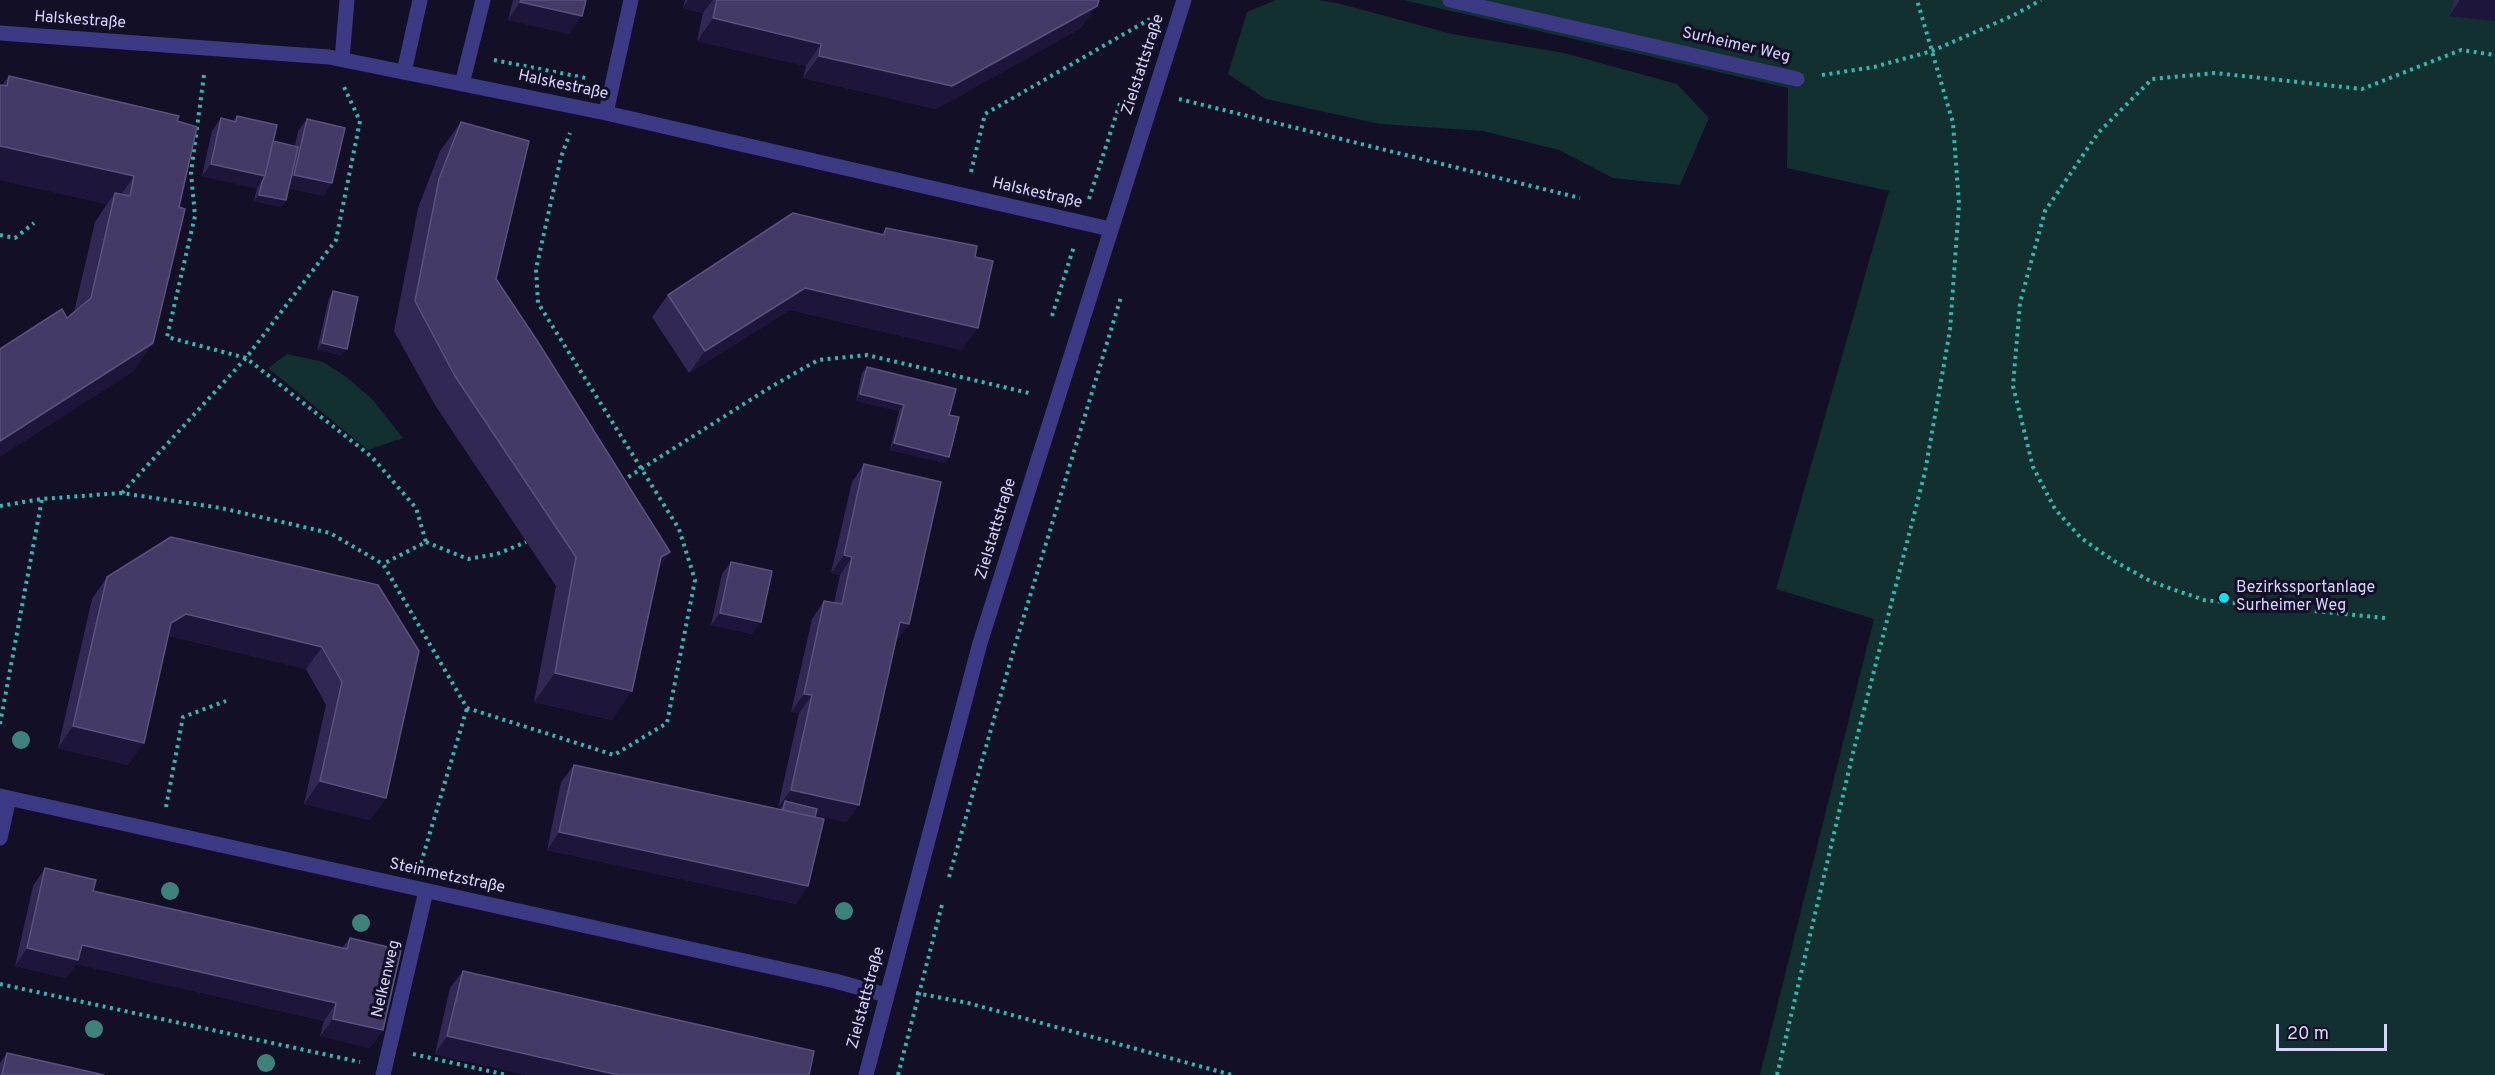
<!DOCTYPE html>
<meta charset="utf-8">
<style>
body{margin:0}
#map{position:relative;width:2495px;height:1075px;overflow:hidden;background:#130f26;font-family:Overpass,sans-serif}
canvas{display:block}
.scale{position:absolute;left:2276px;top:1024px;width:111px;height:27px;box-sizing:border-box;border:3px solid #d9d4ff;border-top:0;padding-left:8px;font-size:18px;line-height:21px;white-space:nowrap;color:#d9d4ff;-webkit-text-stroke:4px #130f26;paint-order:stroke}
</style>
<div id="map">
<canvas width="2495" height="1075"></canvas>
<div class="scale">20 m</div>
</div>
<script>
const ctx = document.querySelector('canvas').getContext('2d');
ctx.lineJoin = 'round';
function fill(path, color) { ctx.fillStyle = color; ctx.fill(path, 'evenodd'); }
const poly = rows => new Path2D(rows.map(r => 'M' + r).join(''));
function trace(path, color, width, dash) { ctx.strokeStyle = color; ctx.lineWidth = width; ctx.lineCap = dash ? 'butt' : 'round'; ctx.setLineDash(dash || []); ctx.stroke(path); }
function write(font, color, halo, rows, align = 'center') {
  ctx.font = font + ' Overpass,sans-serif'; ctx.lineWidth = 6; ctx.setLineDash([]); ctx.textBaseline = 'middle'; ctx.strokeStyle = halo; ctx.fillStyle = color; for (const [text, x, y, turn = 0] of rows) {
    ctx.save(); ctx.translate(x, y); ctx.rotate((+turn || 0) * Math.PI / 180); ctx.textAlign = isNaN(turn) ? turn : align; if (halo) ctx.strokeText(text, 0, 0); ctx.fillText(text, 0, 0); ctx.restore();
  }
}
fill(poly([
 [1276,0,1318,0,1337,3,1452,34,1564,53,1677,84,1709,118,1680,185,1613,178,1559,150,1483,131,1380,124,1266,99,1228,74,1247,12],
 [1403,0,2495,0,2495,1075,1760,1075,1874,619,1776,589,1889,191,1787,168,1788,88],
 [287,354,323,362,345,376,372,399,403,438,368,450,268,368]
]), '#12302f');
trace(poly([
 [494,60,586,78],
 [204,75,191,173,195,216,167,337,246,358,372,457,416,508,426,542,383,564],
 [1822,75,1874,67,1932,51,2014,15,2041,0],
 [1179,99,1580,198],
 [971,172,985,114,1150,19],
 [1089,199,1120,103],
 [0,235,15,238,34,223],
 [1052,316,1074,246],
 [622,481,774,385,818,360,867,355,1029,393],
 [122,493,246,358,336,240,360,121,344,87],
 [0,506,42,499,121,493,221,508,330,533,383,564,467,708,614,755,667,723,695,580,679,529,538,303,536,269,561,157,570,133],
 [426,542,468,559,497,554,526,542],
 [2385,618,2204,600,2152,582,2114,561,2081,538,2055,509,2033,467,2013,386,2020,303,2045,211,2098,133,2152,79,2215,73,2362,89,2461,50,2495,55],
 [0,724,42,499],
 [166,807,183,717,226,701],
 [421,863,467,708],
 [949,877,1013,652,1121,297],
 [0,984,360,1062],
 [916,993,968,1003,1232,1075],
 [413,1054,507,1075],
 [898,1075,943,901],
 [1777,1075,1853,753,1925,472,1950,330,1959,204,1953,123,1917,0]
]), '#2fb8b0', 4, [3, 4.5]);
trace(poly([
 [1450,0,1797,79],
 [342,59,347,0],
 [404,72,420,0],
 [462,84,483,0]
]), '#3d3a85', 15);
trace(poly([
 [0,33,329,57,606,113,1110,229],
 [606,113,631,0],
 [0,796,835,981,886,995],
 [0,838,9,798],
 [383,1075,426,891],
 [866,1075,980,643,1184,0]
]), '#3d3a85', 15);
ctx.fillStyle = '#3d827b';
for (const [x, y] of [
 [21,740],
 [170,891],
 [844,911],
 [361,923],
 [94,1029],
 [266,1063]
]) { ctx.beginPath(); ctx.arc(x, y, 9, 0, 2 * Math.PI); ctx.fill(); }
fill(poly([
 [513,0,586,0,569,34,508,20],
 [685,0,1099,0,1081,28,936,109,803,78,806,66,697,41,703,13,683,8],
 [2454,0,2495,0,2449,16],
 [9,76,179,116,133,372,67,318,74,312,95,222,107,204,0,180,0,85,2,85],
 [237,116,273,141,295,146,298,131,307,119,324,196,289,188,286,200,281,207,254,201,257,188,202,176,212,131,221,118,233,121],
 [461,122,496,279,670,552,658,569,612,720,534,702,556,586,435,405,394,331,418,208,440,151],
 [886,228,975,257,962,350,790,310,689,373,652,317,668,295,882,234],
 [333,291,342,355,317,350,329,298],
 [867,367,949,415,949,457,945,463,890,450,899,411,856,401,862,373],
 [864,464,909,624,896,641,859,805,846,822,816,815,796,904,547,850,561,782,574,765,780,810,781,808,778,807,799,713,791,712,812,619,824,601,834,603,840,575,831,573,852,482],
 [731,562,752,634,711,625,722,574],
 [107,577,378,585,386,798,370,820,304,804,326,705,306,669,170,636,168,637,128,765,58,748,92,599],
 [45,868,93,891,342,948,350,938,383,1030,370,1048,320,1036,324,1021,76,964,66,978,15,966,33,886],
 [463,971,809,1075,528,1075,435,1054,450,988],
 [7,1053,104,1075,0,1075,0,1063]
]), '#312854');
fill(poly([
 [688,0,713,0,703,13,683,8],
 [2460,0,2495,0,2495,21,2449,16],
 [520,2,582,16,569,34,508,20],
 [1097,6,1081,28,936,109,803,78,819,56],
 [713,18,821,44,806,66,697,41],
 [0,146,134,176,114,205,115,193,107,204,0,180],
 [211,164,265,176,257,189,202,176],
 [294,175,332,183,324,196,286,187],
 [259,195,286,200,281,207,254,201],
 [805,288,978,328,962,350,790,310,689,373,705,351],
 [153,343,133,372,0,457,0,441],
 [322,343,347,349,342,355,317,350],
 [860,394,904,405,899,411,856,401],
 [894,443,949,457,945,463,890,450],
 [670,552,649,581,661,557],
 [844,555,852,557,840,575,831,573],
 [720,613,761,622,752,634,711,625],
 [186,614,322,647,306,669,170,636,155,645,171,623],
 [900,622,909,624,896,641,888,639],
 [555,673,632,691,612,720,534,702],
 [804,694,812,695,799,713,791,712],
 [73,726,144,743,128,765,58,748],
 [320,781,386,798,370,820,304,804],
 [791,790,859,805,846,822,784,808,785,801,781,808,778,807],
 [559,832,808,886,796,904,547,850],
 [82,945,336,1003,324,1021,76,964,66,978,15,966,27,948],
 [333,1019,383,1030,370,1048,320,1036],
 [447,1036,618,1075,528,1075,435,1054]
]), '#1d163a');
const building = poly([
 [521,0,586,0,582,16,520,2,521,0],
 [717,0,1099,0,1097,6,952,86,819,56,821,44,713,18,717,0],
 [9,76,179,116,177,121,197,127,179,207,185,209,153,343,0,441,0,349,62,309,67,318,91,298,115,193,130,196,134,176,0,146,0,85,7,86,9,76],
 [237,116,277,125,265,176,211,164,221,118,236,122,237,116],
 [307,119,345,128,332,183,294,175,307,119],
 [461,122,529,141,496,279,538,342,670,552,661,557,632,691,555,673,576,557,455,376,415,301,439,179,461,122],
 [273,141,298,147,286,200,259,195,262,182,265,176,273,141],
 [793,213,884,235,886,228,977,246,975,257,993,261,978,328,805,288,705,351,668,295,793,213],
 [333,291,358,297,347,349,322,343,333,291],
 [867,367,956,389,949,415,959,417,949,457,894,443,904,405,860,394,867,367],
 [864,464,941,482,909,624,900,622,859,805,791,790,812,695,804,694,824,601,842,604,852,557,844,555,864,464],
 [171,537,378,585,419,651,386,798,320,781,342,682,322,647,186,614,171,623,144,743,73,726,107,577,171,537],
 [731,562,772,571,761,622,720,613,731,562],
 [574,765,824,819,808,886,559,832,574,765],
 [785,801,817,809,815,817,783,810,785,801],
 [45,868,96,880,93,891,347,949,350,938,401,950,383,1030,333,1019,336,1003,82,945,78,960,27,948,45,868],
 [463,971,814,1051,809,1075,618,1075,447,1036,463,971],
 [7,1053,104,1075,2,1075,7,1053]
]);
fill(building, '#433a66');
trace(building, '#5a527e', 1.5);
for (const [x, y, r, color] of [
 [2224,598,6,"#00e5ff"]
]) { const dot = new Path2D(); dot.arc(x, y, r, 0, 2 * Math.PI); ctx.fillStyle = color; ctx.fill(dot); trace(dot, '#130f26', 2); }
write('16px', '#d9d4ff', '#130f26', [
 ["Halskestraße",80,21,4],
 ["Surheimer Weg",1736,46,13],
 ["Zielstattstraße",1144,65,-72],
 ["Halskestraße",563,86,12],
 ["Halskestraße",1037,194,13],
 ["Zielstattstraße",997,529,-73],
 ["Steinmetzstraße",447,877,12],
 ["Nelkenweg",387,979,-77],
 ["Zielstattstraße",867,998,-75]
]);
write('16px', '#d9d4ff', '#130f26', [
 ["Bezirkssportanlage",2236,589],
 ["Surheimer Weg",2236,607]
], 'left');
</script>
